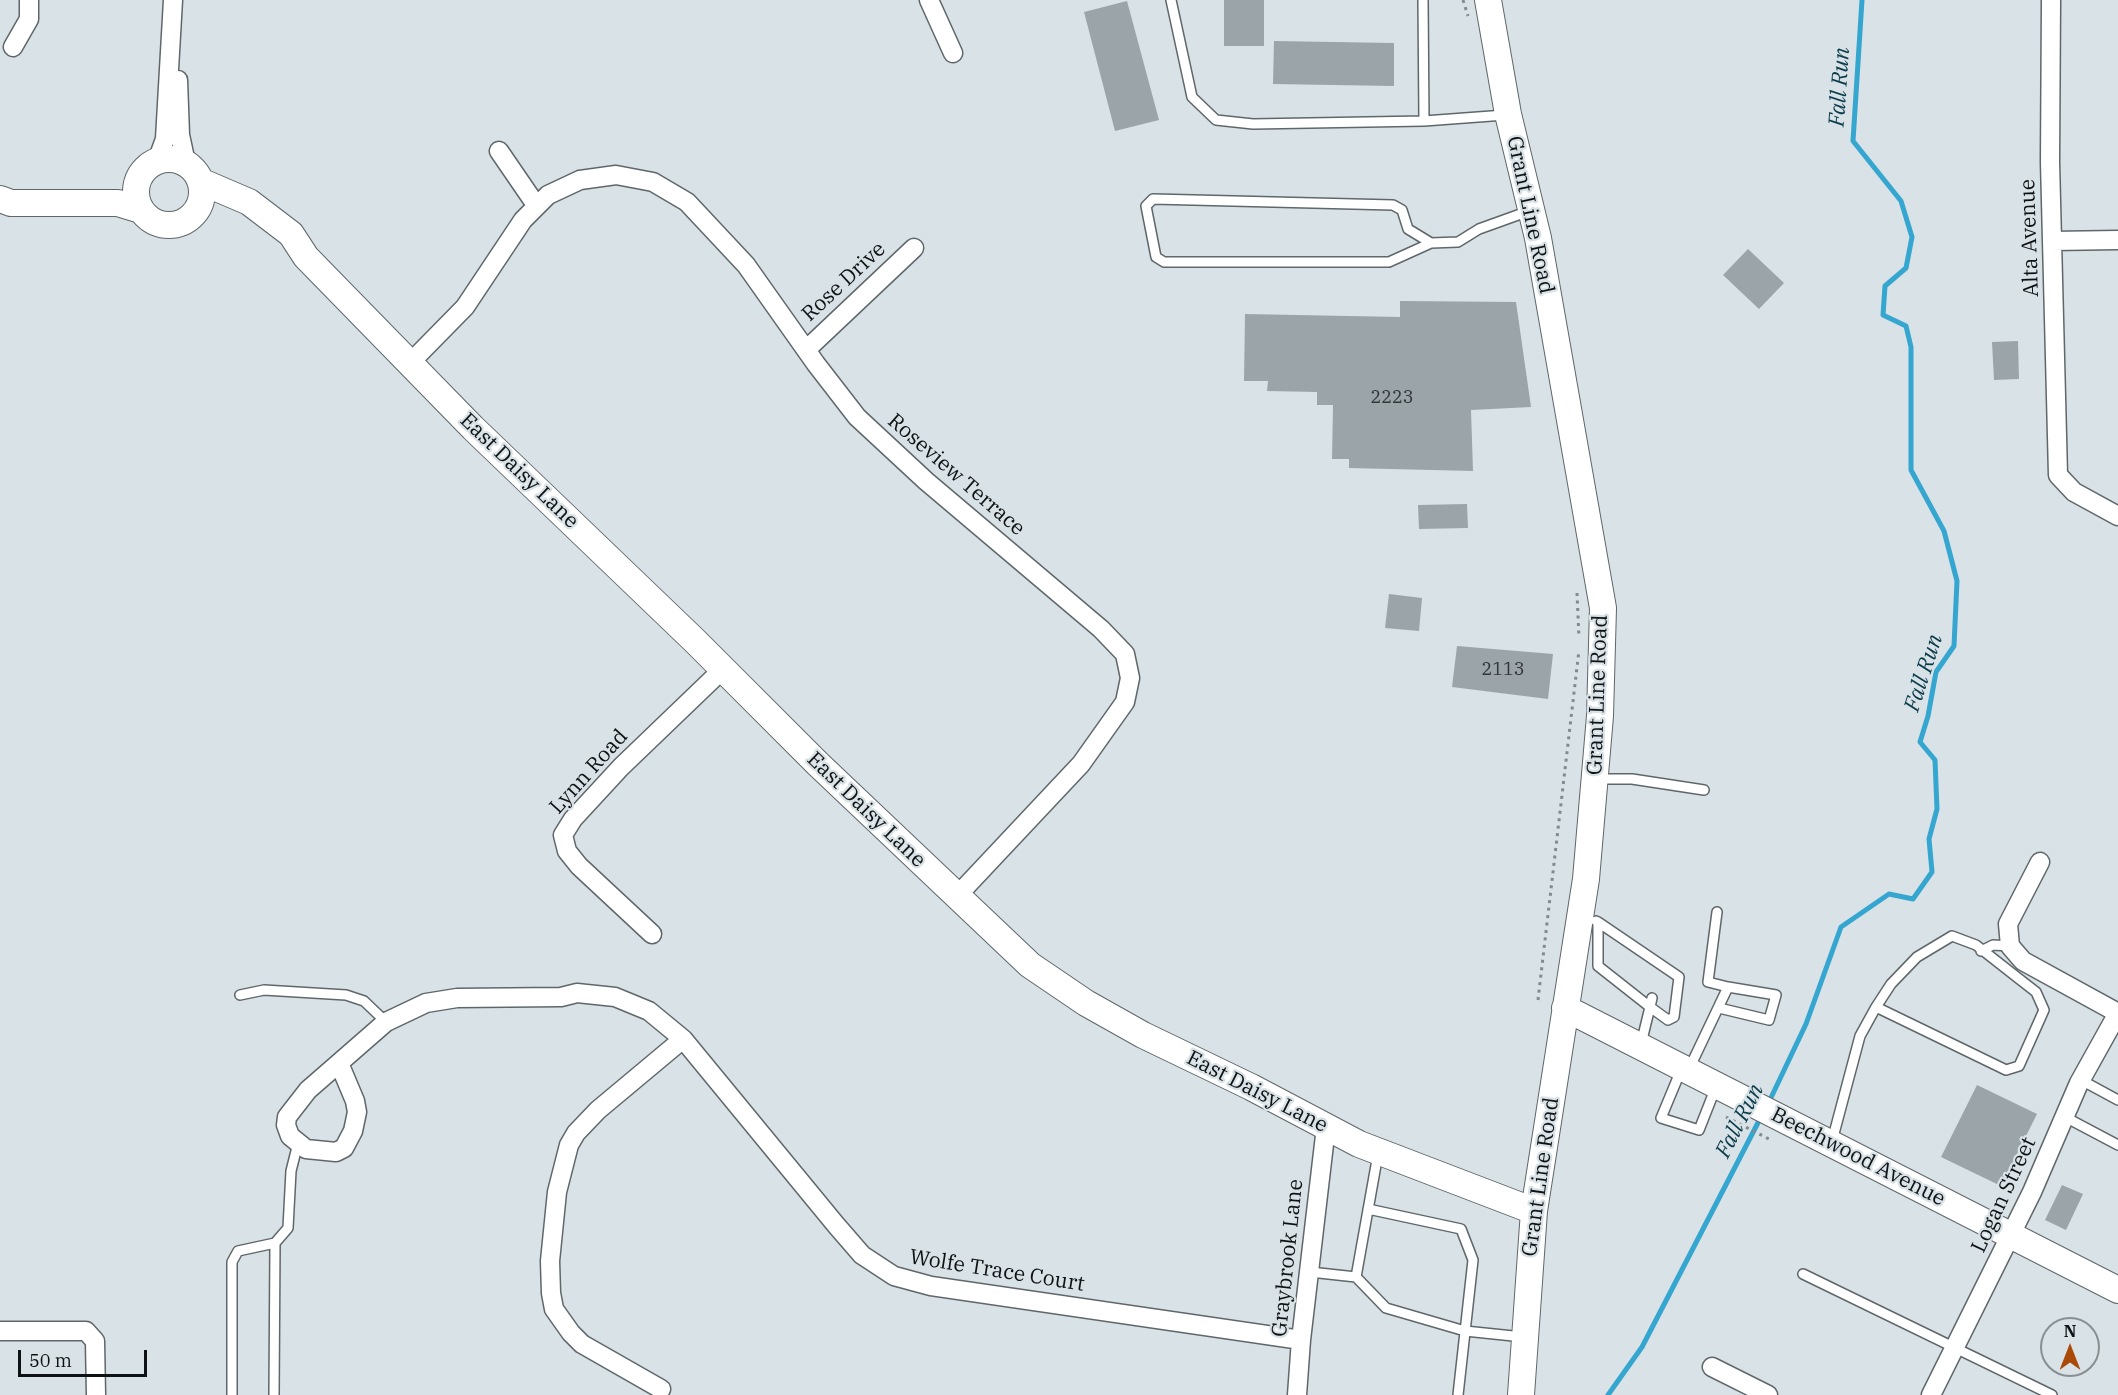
<!DOCTYPE html>
<style>
body{margin:0}
#map{position:relative;width:2118px;height:1395px;overflow:hidden;background:#d9e2e6;font-family:"IBM Plex Serif",serif}
canvas{display:block}
.north{position:absolute;left:2040px;top:1317px;width:60px;height:60px;box-sizing:border-box;background:#d9e2e6;border:2px solid #888f92;border-radius:50%;rotate:0deg;font-size:16px;font-weight:700;line-height:24px;text-align:center;color:#0f1214}
.north::after{content:'';display:block;margin:auto;width:21px;height:27px;background:#ab4a08;clip-path:polygon(50% 0,100% 100%,50% 72%,0 100%)}
.scale{position:absolute;left:18px;top:1350px;width:129px;height:27px;box-sizing:border-box;border:3px solid #0f1214;border-top:0;padding-left:8px;font-size:18px;line-height:21px;white-space:nowrap;color:#0f1214;-webkit-text-stroke:4px #d9e2e6;paint-order:stroke}
</style>
<div id="map">
<canvas width="2118" height="1395"></canvas>
<div class="north">N</div>
<div class="scale">50 m</div>
</div>
<script>
const ctx = document.querySelector('canvas').getContext('2d');
ctx.lineJoin = 'round';
const poly = rows => new Path2D(rows.map(r => 'M' + r).join(''));
function trace(path, color, width, dash) { ctx.strokeStyle = color; ctx.lineWidth = width; ctx.lineCap = dash ? 'butt' : 'round'; ctx.setLineDash(dash || []); ctx.stroke(path); }
function fill(path, color) { ctx.fillStyle = color; ctx.fill(path, 'evenodd'); }
function write(font, color, halo, rows, align = 'center') {
  ctx.font = font + ' "IBM Plex Serif",serif'; ctx.lineWidth = 4.5; ctx.setLineDash([]); ctx.textBaseline = 'middle'; ctx.strokeStyle = halo; ctx.fillStyle = color; for (const [text, x, y, turn = 0] of rows) {
    ctx.save(); ctx.translate(x, y); ctx.rotate((+turn || 0) * Math.PI / 180); ctx.textAlign = isNaN(turn) ? turn : align; if (halo) ctx.strokeText(text, 0, 0); ctx.fillText(text, 0, 0); ctx.restore();
  }
}
trace(poly([
 [1768,1104,1806,1024,1841,927,1889,894,1913,899,1932,872,1929,839,1937,809,1935,760,1920,742,1928,716,1936,672,1954,646,1957,581,1944,531,1911,470,1911,347,1906,326,1883,315,1885,286,1906,268,1912,237,1901,201,1853,141,1862,0],
 [1608,1395,1642,1347,1762,1115]
]), '#35a6cf', 5);
fill(poly([
 [1224,0,1264,0,1264,46,1224,46],
 [1127,1,1159,120,1115,131,1084,12],
 [1274,41,1394,43,1394,86,1273,84],
 [1748,249,1784,283,1759,309,1723,275],
 [1400,301,1516,302,1531,407,1471,410,1473,471,1349,468,1349,459,1332,459,1333,405,1317,405,1317,392,1267,391,1268,381,1244,381,1245,314,1400,317],
 [2018,341,2019,379,1994,380,1992,342],
 [1467,504,1468,528,1419,529,1418,505],
 [1389,594,1422,598,1419,631,1385,628],
 [1457,646,1553,654,1548,699,1452,687],
 [1977,1085,2037,1114,2001,1186,1941,1157],
 [2062,1185,2083,1194,2066,1230,2045,1220]
]), '#9ba4a8');
const lane = poly([
 [1171,0,1192,97,1216,120,1253,124,1424,121,1505,115],
 [1423,0,1424,121],
 [1431,243,1408,229,1402,210,1393,205,1153,199,1146,206,1156,257,1164,262,1389,262,1431,243,1458,242,1479,229,1529,211],
 [1597,779,1632,779,1704,790],
 [1596,921,1598,922,1598,966,1650,1007,1641,1044],
 [1598,922,1679,977,1674,1017,1668,1020,1650,1007,1652,998],
 [1981,951,1993,945,2010,946],
 [240,995,264,990,346,995,364,1001,386,1022],
 [1719,1008,1769,1020,1776,995,1728,987],
 [1689,1069,1728,987,1708,982,1717,912],
 [1681,1070,1661,1118,1699,1130,1716,1087],
 [2081,1080,2118,1100],
 [2065,1117,2118,1145],
 [1832,1141,1860,1036,1876,1007,2006,1070,2019,1066,2044,1010,2036,992,2018,978,1976,945,1952,936,1917,957,1891,984,1876,1007],
 [1368,1209,1461,1229,1473,1260,1458,1395],
 [1310,1272,1356,1277,1378,1154],
 [1803,1274,2052,1395],
 [1356,1277,1386,1308,1465,1331,1523,1337],
 [232,1395,232,1262,238,1251,275,1243,288,1228,291,1171,298,1143],
 [274,1395,275,1243]
]);
const street = poly([
 [929,0,953,53],
 [2051,0,2050,162,2058,475,2074,492,2118,516],
 [13,47,29,19,29,0],
 [178,80,180,135,186,163],
 [499,151,536,205],
 [157,161,165,139,173,0],
 [2052,241,2118,240],
 [806,350,914,248],
 [410,363,465,307,523,220,548,195,580,180,616,175,653,182,687,202,746,265,816,364,857,417,926,481,1101,629,1125,654,1130,678,1125,702,1081,764,956,897],
 [2040,862,2008,924,2010,946,2023,961,2118,1013],
 [652,934,579,866,567,851,563,835,573,819,621,767,722,670],
 [339,1063,386,1022,426,1003,457,998,561,997,577,993,615,997,649,1011,683,1039,836,1225,862,1255,894,1276,931,1286,1301,1340],
 [339,1063,355,1101,357,1112,353,1131,344,1148,336,1152,306,1149,290,1136,286,1125,287,1117,308,1090,339,1063],
 [0,1331,86,1331,95,1341,96,1395],
 [1712,1367,1768,1395],
 [661,1389,582,1344,571,1333,554,1309,551,1293,550,1261,557,1192,569,1145,576,1133,598,1110,683,1039],
 [1297,1395,1301,1340,1326,1127],
 [1931,1395,2032,1192,2079,1083,2118,1013]
]);
const secondary = poly([
 [1488,0,1508,114,1538,238,1603,608,1600,716,1586,879,1534,1211,1521,1395],
 '136 192a33 33 0 1 1 66 0a33 33 0 1 1-66 0Z',
 [200,181,249,202,291,234,306,257,473,428,695,641,818,764,1030,965,1086,1003,1143,1035,1251,1087,1359,1144,1534,1211],
 [0,199,11,203,118,203,141,210],
 [1565,1008,2118,1290]
]);
trace(lane, '#5f676b', 12);
trace(street, '#5f676b', 21);
trace(secondary, '#5f676b', 28);
trace(poly([
 [1463,0,1468,16],
 [1577,593,1579,638],
 [1538,1000,1579,650],
 [1726,1117,1769,1139]
]), '#838a8d', 3, [3, 4.5]);
trace(lane, '#fff', 9);
trace(street, '#fff', 18);
trace(secondary, '#fff', 26);
write('18px', '#323639', null, [
 ["2223",1392,398],
 ["2113",1503,670]
]);
write('21px', '#0f1214', '#d9e2e6', [
 ["Grant Line Road",1530,215,78],
 ["Alta Avenue",2030,238,-92],
 ["Rose Drive",844,282,-43],
 ["East Daisy Lane",519,471,44],
 ["Roseview Terrace",956,475,41],
 ["Grant Line Road",1598,695,-88],
 ["Lynn Road",589,772,-48],
 ["East Daisy Lane",866,810,44],
 ["East Daisy Lane",1257,1092,27],
 ["Beechwood Avenue",1858,1157,27],
 ["Grant Line Road",1541,1177,-82],
 ["Logan Street",2004,1195,-65],
 ["Graybrook Lane",1288,1258,-84],
 ["Wolfe Trace Court",997,1271,9]
]);
write('italic 22px', '#093b4b', '#d9e2e6', [
 ["Fall Run",1840,87,-86],
 ["Fall Run",1924,673,-72],
 ["Fall Run",1740,1121,-63]
]);
</script>
